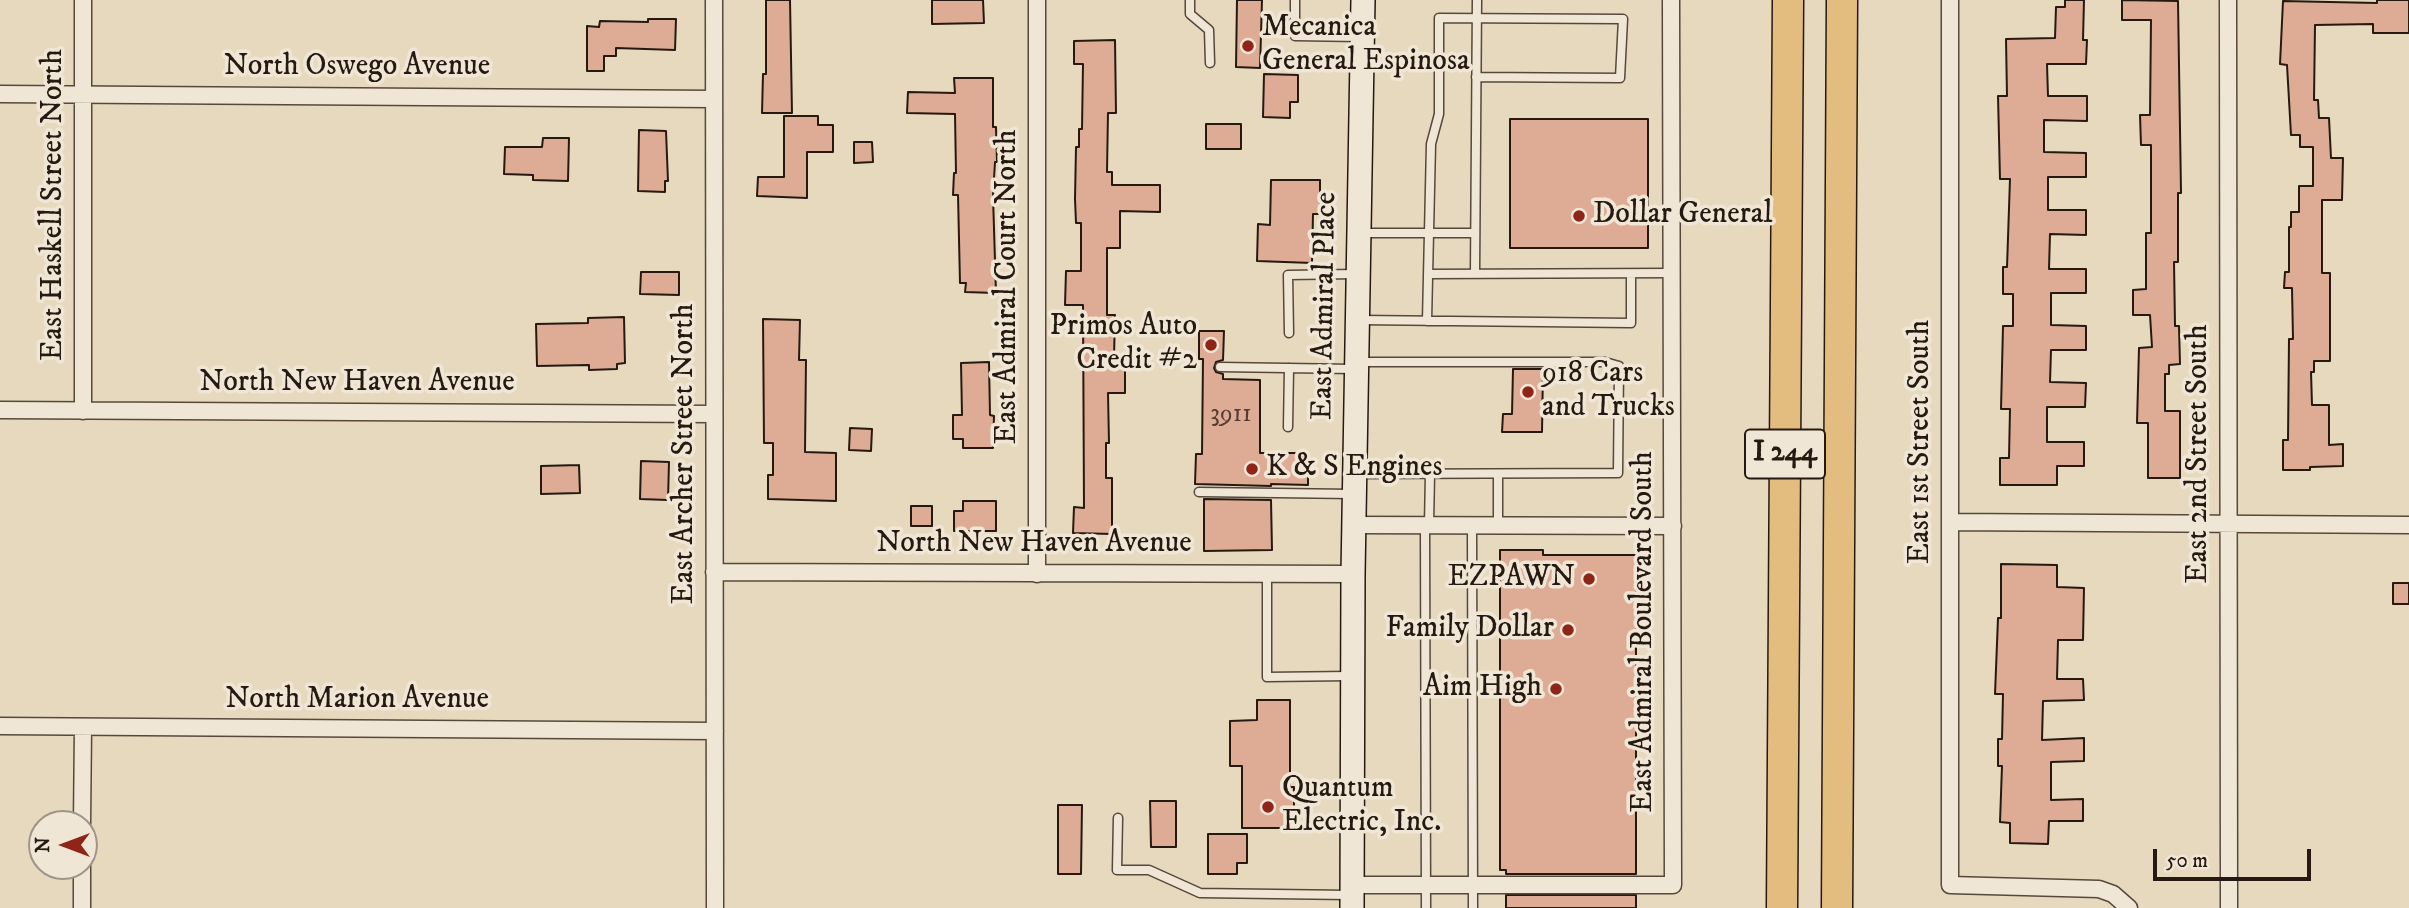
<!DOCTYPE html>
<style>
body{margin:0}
#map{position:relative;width:2409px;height:908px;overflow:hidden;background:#e6d9be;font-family:"IM FELL DW Pica",serif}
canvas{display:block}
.north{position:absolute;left:28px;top:810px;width:70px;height:70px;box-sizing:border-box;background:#efe6d5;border:2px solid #9f9487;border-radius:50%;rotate:270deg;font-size:19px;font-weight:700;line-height:28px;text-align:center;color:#261911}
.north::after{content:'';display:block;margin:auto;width:24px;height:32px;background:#8f2418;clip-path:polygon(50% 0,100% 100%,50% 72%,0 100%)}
.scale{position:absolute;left:2153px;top:849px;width:158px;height:32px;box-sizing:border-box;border:4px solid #261911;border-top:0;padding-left:9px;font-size:21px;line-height:24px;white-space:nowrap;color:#261911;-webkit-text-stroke:5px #efe6d5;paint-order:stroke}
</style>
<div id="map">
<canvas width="2409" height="908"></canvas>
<div class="north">N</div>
<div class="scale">50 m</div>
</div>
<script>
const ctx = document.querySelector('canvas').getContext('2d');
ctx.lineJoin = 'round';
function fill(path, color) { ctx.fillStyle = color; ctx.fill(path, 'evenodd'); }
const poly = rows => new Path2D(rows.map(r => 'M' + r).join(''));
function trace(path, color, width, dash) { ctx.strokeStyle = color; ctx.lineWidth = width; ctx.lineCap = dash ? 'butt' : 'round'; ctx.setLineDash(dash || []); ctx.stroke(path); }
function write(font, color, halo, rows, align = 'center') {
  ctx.font = font + ' "IM FELL DW Pica",serif'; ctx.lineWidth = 7; ctx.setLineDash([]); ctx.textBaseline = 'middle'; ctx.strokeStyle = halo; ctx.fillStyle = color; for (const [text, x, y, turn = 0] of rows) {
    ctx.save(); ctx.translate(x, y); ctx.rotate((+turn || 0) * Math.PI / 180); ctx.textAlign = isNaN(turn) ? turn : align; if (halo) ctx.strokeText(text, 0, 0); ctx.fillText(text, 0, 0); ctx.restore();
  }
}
const building = poly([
 [766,0,790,0,792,113,762,113,763,74,766,74,766,0],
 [932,0,983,0,984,23,932,24,932,0],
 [1237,0,1262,0,1260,68,1236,67,1237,0],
 [2065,0,2084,0,2083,40,2087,40,2086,64,2047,64,2048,96,2087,96,2087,121,2044,120,2044,152,2086,153,2086,177,2048,177,2048,210,2086,210,2086,235,2050,234,2049,269,2086,269,2086,293,2051,293,2051,325,2086,326,2086,350,2051,350,2050,382,2086,383,2085,407,2047,407,2047,442,2084,442,2084,466,2057,466,2057,485,2000,485,2000,458,2009,458,2010,409,2001,409,2003,326,2013,326,2013,294,2003,294,2003,267,2007,267,2010,179,2000,179,1998,96,2007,96,2006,39,2055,38,2056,7,2065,7,2065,0],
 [2122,0,2178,1,2181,193,2178,193,2178,262,2174,262,2175,326,2179,326,2180,364,2169,365,2169,374,2165,374,2165,411,2180,411,2180,478,2148,478,2148,423,2137,423,2139,348,2152,347,2150,315,2133,315,2133,290,2146,289,2146,233,2151,233,2151,145,2141,145,2140,115,2150,115,2151,20,2122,20,2122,0],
 [2377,0,2409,0,2409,33,2373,33,2373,24,2315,25,2314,100,2318,100,2319,118,2329,118,2331,158,2343,158,2342,200,2322,200,2322,273,2330,273,2330,361,2314,361,2314,372,2311,372,2312,405,2329,405,2329,445,2343,444,2343,466,2310,467,2310,470,2283,470,2283,440,2288,440,2289,339,2293,339,2292,288,2284,288,2285,272,2289,272,2289,227,2291,227,2291,212,2299,212,2299,186,2313,186,2313,147,2300,147,2300,135,2291,135,2287,65,2280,64,2283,1,2377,3,2377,0],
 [648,19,676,19,675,50,616,48,616,56,604,56,604,71,587,71,587,26,599,27,600,21,648,22,648,19],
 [1115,40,1116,113,1108,113,1107,172,1112,172,1112,185,1160,185,1160,212,1120,211,1120,248,1107,248,1107,315,1115,315,1114,358,1125,358,1125,393,1108,393,1109,443,1106,443,1106,478,1112,478,1112,534,1073,533,1074,507,1084,508,1083,305,1065,305,1066,271,1081,271,1081,223,1076,223,1075,199,1076,147,1079,147,1079,129,1082,129,1083,64,1074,64,1074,41,1115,40],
 [1264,74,1298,75,1298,102,1290,102,1290,118,1263,117,1264,74],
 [954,78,993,78,993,127,996,127,997,162,995,162,993,196,996,293,965,292,966,283,960,283,958,195,953,195,954,173,956,173,955,114,907,113,908,92,955,93,954,78],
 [784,116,818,116,818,125,833,125,833,152,807,152,807,198,757,196,758,177,784,177,784,116],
 [1510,119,1648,119,1648,248,1510,248,1510,119],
 [1206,124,1241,124,1241,149,1206,149,1206,124],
 [639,130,666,131,668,181,665,181,665,192,638,191,639,130],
 [543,138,569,138,568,181,533,180,533,175,504,174,505,147,542,147,543,138],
 [854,142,872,142,873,162,854,163,854,142],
 [1271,180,1320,180,1320,214,1313,214,1312,263,1257,261,1258,224,1270,225,1271,180],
 [641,272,679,272,679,295,640,294,641,272],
 [624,317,625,363,617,364,617,369,589,370,589,365,537,366,536,324,588,323,588,318,624,317],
 [763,319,800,320,799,360,806,360,805,452,836,453,836,501,768,499,768,475,773,475,773,443,764,443,763,319],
 [1199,331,1224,331,1223,360,1216,362,1214,368,1216,372,1223,374,1223,379,1260,380,1260,453,1308,453,1308,485,1271,484,1271,486,1195,484,1196,454,1202,454,1203,359,1199,359,1199,331],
 [989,362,990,415,994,416,993,448,963,448,963,439,953,439,953,415,962,415,961,363,989,362],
 [1513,369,1543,369,1542,432,1502,432,1503,414,1512,414,1513,369],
 [850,428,872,429,871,451,849,450,850,428],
 [641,461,669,462,668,500,640,499,641,461],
 [579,465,580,493,541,494,541,466,579,465],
 [1204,499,1271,500,1272,550,1204,551,1204,499],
 [963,501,996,501,996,531,954,531,954,511,963,511,963,501],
 [911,506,932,506,932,526,911,526,911,506],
 [1500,550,1543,550,1543,555,1636,555,1636,874,1506,874,1506,870,1500,870,1500,550],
 [2001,564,2057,565,2057,587,2084,588,2083,640,2058,640,2057,679,2083,679,2084,700,2043,701,2042,740,2084,738,2084,761,2051,762,2051,800,2083,799,2083,821,2049,821,2048,844,2010,843,2010,823,2000,822,2002,766,1998,766,1998,739,2002,739,2003,694,1995,694,1998,618,2001,618,2001,564],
 [2393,583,2409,583,2409,604,2393,604,2393,583],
 [1257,700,1290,700,1290,787,1294,787,1294,828,1242,828,1242,766,1230,766,1230,721,1257,720,1257,700],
 [1150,801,1176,801,1176,847,1151,847,1150,801],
 [1058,805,1082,805,1081,874,1058,874,1058,805],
 [1208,834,1247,834,1247,863,1237,863,1237,874,1208,874,1208,834],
 [1506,895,1636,895,1636,908,1506,908,1506,895]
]);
fill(building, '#deab95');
trace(building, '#261911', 2);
const service = poly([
 [1190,0,1190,14,1209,30,1210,63],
 [1295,0,1295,36,1361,37],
 [1362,233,1475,233],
 [1428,274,1672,273],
 [1475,274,1477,0],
 [1361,320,1631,323,1631,274],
 [1427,321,1431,144,1439,114,1439,18,1623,19,1620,78,1476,77],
 [1289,333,1288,275,1356,274],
 [1220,367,1353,369],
 [1288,427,1289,368],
 [1358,474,1618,473,1619,366,1605,362,1360,362],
 [1199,492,1353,494],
 [1425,525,1426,908],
 [1429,525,1430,474],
 [1472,525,1473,908],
 [1498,525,1498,474],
 [1267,574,1267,677,1350,676],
 [1118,818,1117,870,1149,870,1200,893,1349,895]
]);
const minor = poly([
 [714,0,715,908],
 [1037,0,1037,574],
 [1950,0,1950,885,2099,889,2113,894,2129,908],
 [2228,0,2229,908],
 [0,94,714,99],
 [0,410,714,414],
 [83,411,83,0],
 [1950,522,2409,525],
 [1354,525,1673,526],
 [714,572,1353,574],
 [0,726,715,731],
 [82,824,83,727],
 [1352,885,1673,885,1671,0],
 [82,908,82,866]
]);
const secondary = poly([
 [1352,908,1353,574,1363,0]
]);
const motorway = poly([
 [1782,908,1788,0],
 [1837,908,1842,0]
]);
trace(service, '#56493c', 11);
trace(minor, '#56493c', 19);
trace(secondary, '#261911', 26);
trace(motorway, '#261911', 33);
trace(service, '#efe6d5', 8);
trace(minor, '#efe6d5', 16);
trace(secondary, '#efe6d5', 23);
trace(motorway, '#e3bc7f', 30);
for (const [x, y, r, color] of [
 [1248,46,7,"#8f2418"],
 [1579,216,7,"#8f2418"],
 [1211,345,7,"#8f2418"],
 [1528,392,7,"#8f2418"],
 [1252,469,7,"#8f2418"],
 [1589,579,7,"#8f2418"],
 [1568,630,7,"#8f2418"],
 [1556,689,7,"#8f2418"],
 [1268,807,7,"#8f2418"]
]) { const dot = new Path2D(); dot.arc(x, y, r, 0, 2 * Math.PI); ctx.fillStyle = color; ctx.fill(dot); trace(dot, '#efe6d5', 2.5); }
write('26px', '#543e32', null, [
 ["3911",1231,416]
]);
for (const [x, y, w] of [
 [1785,454,80]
]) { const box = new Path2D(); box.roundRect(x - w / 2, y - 24.5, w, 49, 5); ctx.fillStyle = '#efe6d5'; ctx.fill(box); trace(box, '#261911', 2); }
write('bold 28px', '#261911', null, [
 ["I 244",1785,454]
]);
write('30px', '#261911', '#efe6d5', [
 ["Mecanica",1262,29],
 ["General Espinosa",1262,63],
 ["Dollar General",1593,216],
 ["Primos Auto",1197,328,"right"],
 ["Credit #2",1197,362,"right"],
 ["918 Cars",1542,375],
 ["and Trucks",1542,409],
 ["K & S Engines",1266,469],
 ["EZPAWN",1575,579,"right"],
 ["Family Dollar",1554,630,"right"],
 ["Aim High",1542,689,"right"],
 ["Quantum",1282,790],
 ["Electric, Inc.",1282,824]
], 'left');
write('30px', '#261911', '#efe6d5', [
 ["North Oswego Avenue",357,68],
 ["East Haskell Street North",55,205,-90],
 ["East Admiral Court North",1009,287,-90],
 ["East Admiral Place",1326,306,-89],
 ["North New Haven Avenue",357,384],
 ["East 1st Street South",1922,442,-90],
 ["East Archer Street North",686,454,-90],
 ["East 2nd Street South",2200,454,-90],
 ["North New Haven Avenue",1034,545],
 ["East Admiral Boulevard South",1645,632,-90],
 ["North Marion Avenue",357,701]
]);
</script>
